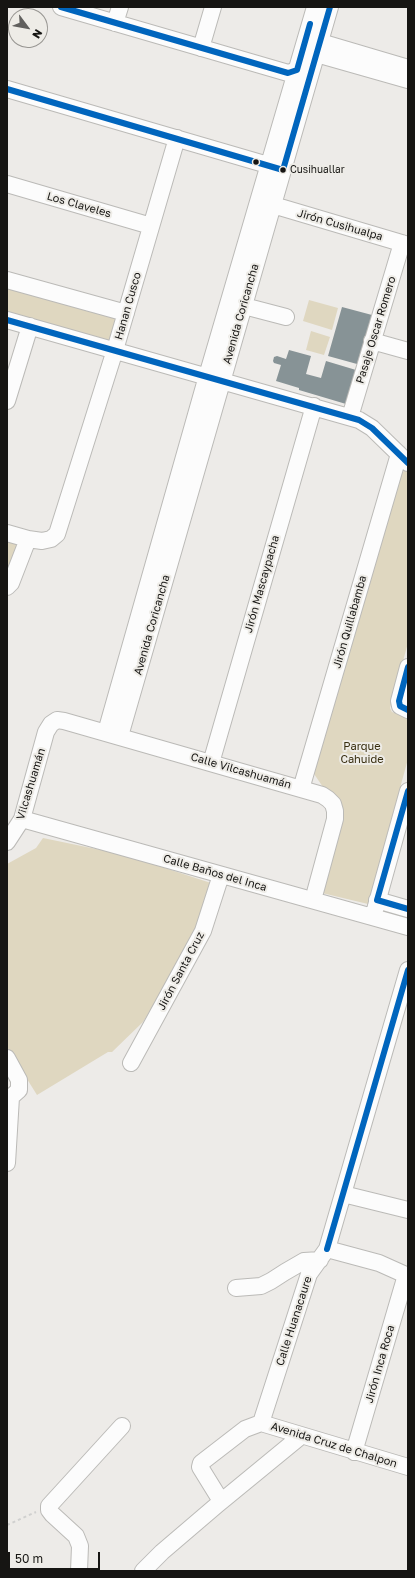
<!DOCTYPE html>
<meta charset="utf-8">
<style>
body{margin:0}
#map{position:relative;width:415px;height:1578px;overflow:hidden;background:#edebe8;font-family:"Golos Text",sans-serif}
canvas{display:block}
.frame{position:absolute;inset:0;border:8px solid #161513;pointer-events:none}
.north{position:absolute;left:8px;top:8px;width:40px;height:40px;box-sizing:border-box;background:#eeece7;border:1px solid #989692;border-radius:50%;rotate:122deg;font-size:11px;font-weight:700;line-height:16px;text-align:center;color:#161513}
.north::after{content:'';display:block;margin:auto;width:14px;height:18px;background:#61605e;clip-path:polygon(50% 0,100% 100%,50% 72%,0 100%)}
.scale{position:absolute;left:8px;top:1552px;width:92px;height:18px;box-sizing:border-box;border:2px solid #161513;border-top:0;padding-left:5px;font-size:12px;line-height:14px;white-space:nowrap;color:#161513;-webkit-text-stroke:3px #eeece7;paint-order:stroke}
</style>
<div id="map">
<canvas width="415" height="1578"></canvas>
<div class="frame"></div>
<div class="north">N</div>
<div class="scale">50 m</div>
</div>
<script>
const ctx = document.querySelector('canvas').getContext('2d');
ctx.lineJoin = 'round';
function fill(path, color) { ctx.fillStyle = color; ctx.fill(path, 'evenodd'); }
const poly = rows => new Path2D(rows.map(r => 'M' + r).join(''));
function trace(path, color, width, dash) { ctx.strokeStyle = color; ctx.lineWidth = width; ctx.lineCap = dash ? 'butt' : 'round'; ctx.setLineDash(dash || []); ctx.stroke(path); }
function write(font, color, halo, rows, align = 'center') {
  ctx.font = font + ' "Golos Text",sans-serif'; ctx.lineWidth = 4; ctx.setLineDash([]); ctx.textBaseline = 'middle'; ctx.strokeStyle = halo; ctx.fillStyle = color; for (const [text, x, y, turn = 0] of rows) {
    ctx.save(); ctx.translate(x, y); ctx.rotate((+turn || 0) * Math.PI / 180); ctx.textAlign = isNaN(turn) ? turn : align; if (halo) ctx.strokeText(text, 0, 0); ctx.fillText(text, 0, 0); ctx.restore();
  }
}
fill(poly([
 [7,284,120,316,112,346,7,316],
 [309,300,338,308,332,330,303,321],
 [311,331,330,337,324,355,306,350],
 [407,470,408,643,390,708,392,712,408,717,408,759,368,904,322,893,342,815,310,768,399,473],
 [7,537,23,542,7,580],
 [43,838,125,855,214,884,200,929,143,1022,112,1052,108,1052,37,1095,7,1047,7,864,36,848]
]), '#dfd7c0');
fill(poly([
 [342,307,372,315,357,364,328,356],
 [289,350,311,356,306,374,321,378,326,361,356,370,346,404,299,390,299,388,276,381,281,365,274,363,273,361,274,357,277,356,286,359]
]), '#879396');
const minor = poly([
 [61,7,288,73,297,70,303,65],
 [115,23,120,7],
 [310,39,408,68],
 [201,48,213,7],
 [306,51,408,80],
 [7,89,278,168],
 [7,184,151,226],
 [273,205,408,245],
 [7,280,126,313],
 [244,306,286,317],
 [7,320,359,420,372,428,408,463],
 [372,341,408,351],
 [7,401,30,326],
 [350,417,402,243],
 [7,533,28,539,42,541,51,539,57,534,115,350,177,138],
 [7,587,11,583,28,539],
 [408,667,399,701,400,706,408,710],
 [106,732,207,376,315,7],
 [120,736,330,7],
 [211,763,314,406],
 [301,789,399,454],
 [22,819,408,927],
 [7,842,22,819,46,732,51,724,57,720,64,721,301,789,322,795,328,799,333,804,335,811,335,819,313,900],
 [377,900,408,909],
 [373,917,408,791],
 [7,1058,19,1080,19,1090,11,1097,7,1099],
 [131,1063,203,931,221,875],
 [7,1163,11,1097],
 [343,1194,408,1210],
 [327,1249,379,1263,408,1276],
 [236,1288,261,1286,271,1281,285,1272,304,1261,320,1260],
 [261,1423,309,1274,327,1249,408,970],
 [261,1423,408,1467],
 [354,1452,406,1275],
 [221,1501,200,1467,201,1463,245,1429,261,1423],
 [79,1571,80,1546,76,1536,52,1514,49,1510,49,1506,122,1426],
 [143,1571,162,1552,217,1505,301,1436]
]);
trace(minor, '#bbbab7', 18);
trace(poly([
 [7,1525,36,1512]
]), '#d0d0cf', 2, [3, 3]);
trace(minor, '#fcfcfc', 16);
trace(poly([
 [61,7,288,73,297,70,310,24],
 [7,89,283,170,330,7],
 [7,320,359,420,372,428,408,463],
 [408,667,399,701,400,706,408,710],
 [408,791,377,900,408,909],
 [327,1249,408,970]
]), '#0065bd', 6);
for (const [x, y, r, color] of [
 [256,162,3.5,"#161513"],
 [283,170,3.5,"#161513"]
]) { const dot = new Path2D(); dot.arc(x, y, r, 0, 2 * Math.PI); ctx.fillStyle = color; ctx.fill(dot); trace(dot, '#eeece7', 1.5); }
write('10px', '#161513', '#eeece7', [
 ["Cusihuallar",290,170]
], 'left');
write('11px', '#161513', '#eeece7', [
 ["Los Claveles",79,205,16],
 ["Jirón Cusihualpa",340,225,16],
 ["Hanan Cusco",128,306,-74],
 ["Avenida Coricancha",241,314,-74],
 ["Pasaje Oscar Romero",376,330,-73],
 ["Jirón Mascaypacha",262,584,-74],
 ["Jirón Quillabamba",350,622,-74],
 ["Avenida Coricancha",152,625,-74],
 ["Calle Vilcashuamán",241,771,16],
 ["Vilcashuamán",31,784,-73],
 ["Calle Baños del Inca",215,873,16],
 ["Jirón Santa Cruz",181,971,-62],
 ["Calle Huanacaure",294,1321,-72],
 ["Jirón Inca Roca",380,1364,-74],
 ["Avenida Cruz de Chalpon",334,1445,17]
]);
write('11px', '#382e10', '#eeece7', [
 ["Parque",362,747],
 ["Cahuide",362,760]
]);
</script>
